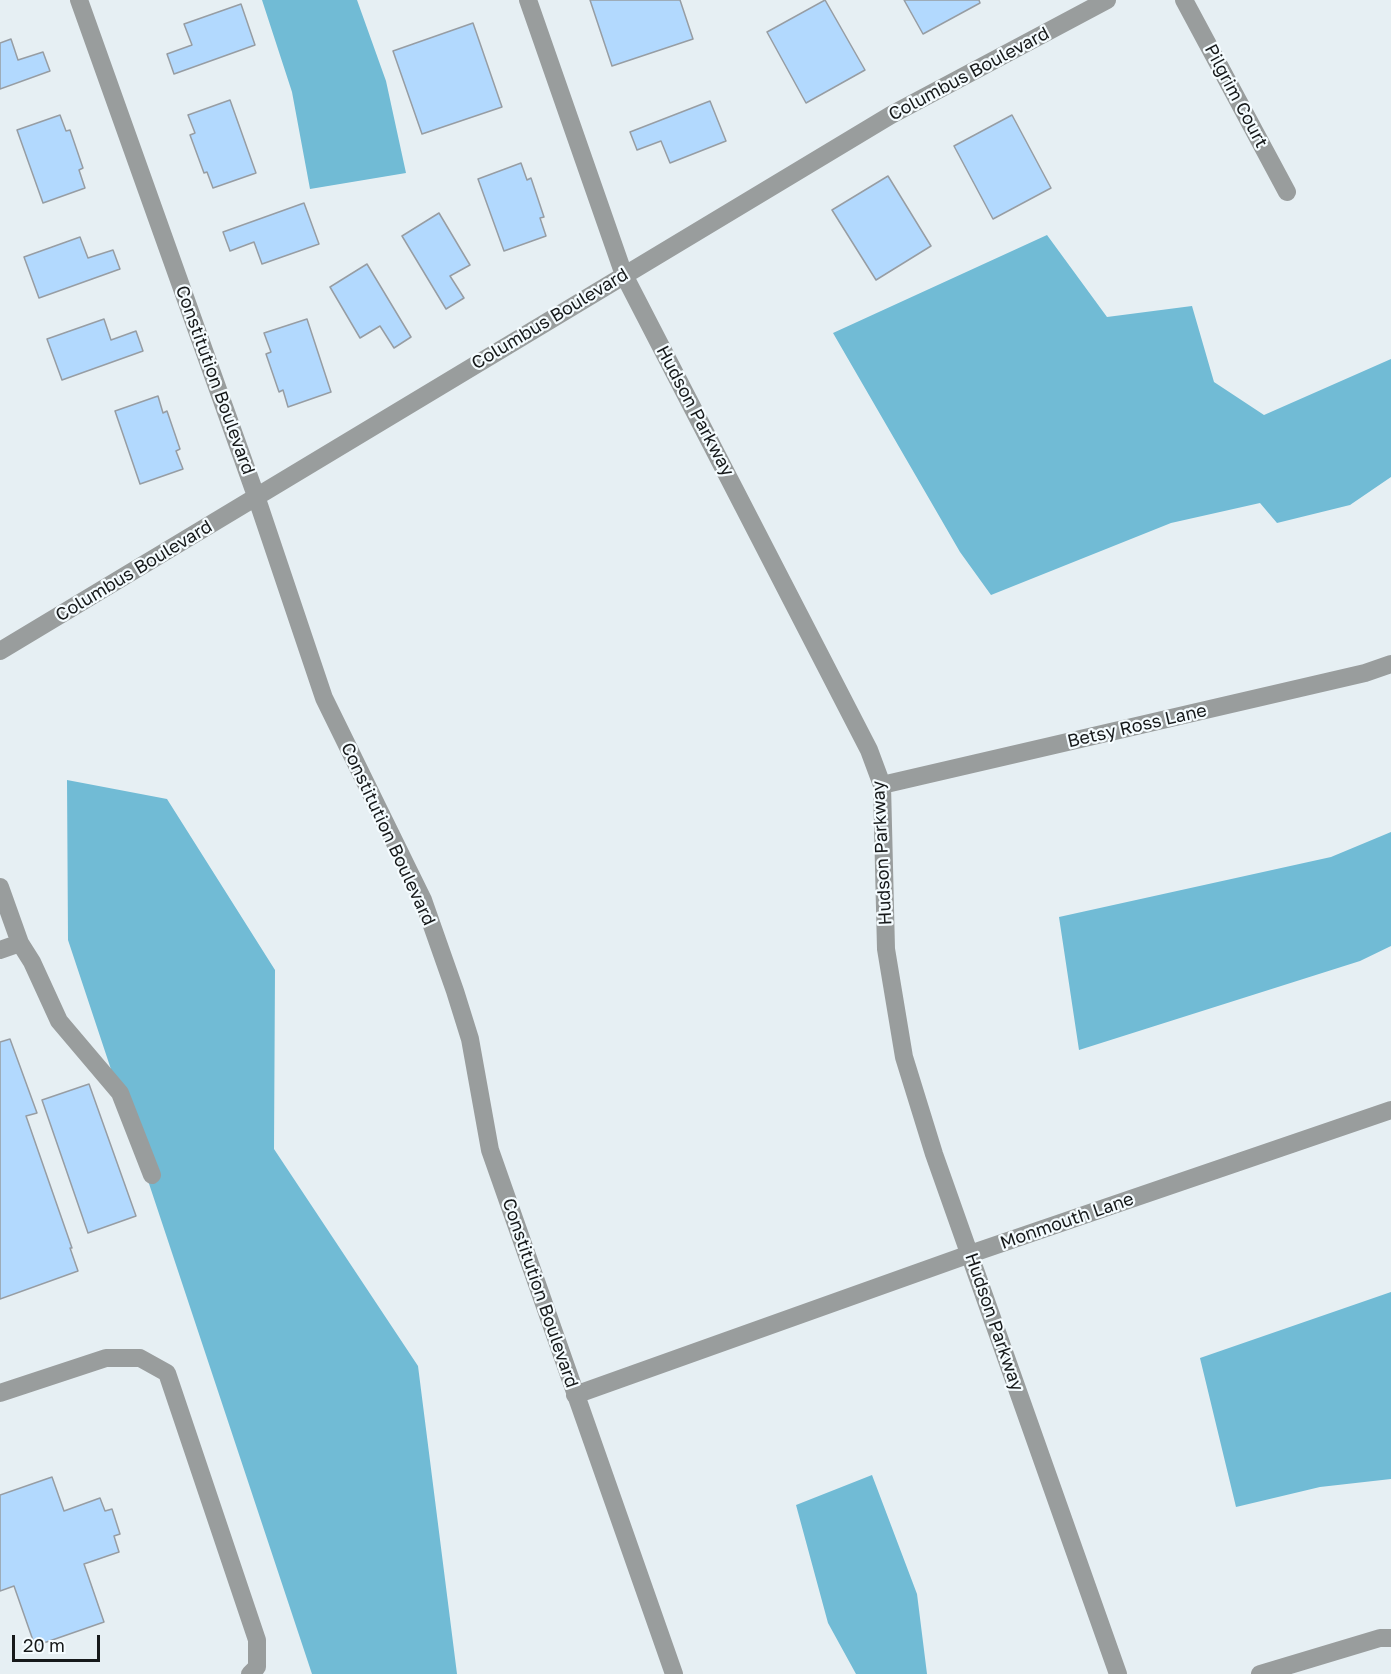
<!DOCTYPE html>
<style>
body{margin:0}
#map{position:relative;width:1391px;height:1674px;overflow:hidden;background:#e6eff3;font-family:"Golos Text",sans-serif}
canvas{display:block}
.scale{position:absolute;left:12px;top:1635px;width:88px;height:27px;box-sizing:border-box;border:3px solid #16191a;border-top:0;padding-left:8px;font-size:18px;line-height:21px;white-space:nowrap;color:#16191a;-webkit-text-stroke:4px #f5fcff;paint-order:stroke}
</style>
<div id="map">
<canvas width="1391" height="1674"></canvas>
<div class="scale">20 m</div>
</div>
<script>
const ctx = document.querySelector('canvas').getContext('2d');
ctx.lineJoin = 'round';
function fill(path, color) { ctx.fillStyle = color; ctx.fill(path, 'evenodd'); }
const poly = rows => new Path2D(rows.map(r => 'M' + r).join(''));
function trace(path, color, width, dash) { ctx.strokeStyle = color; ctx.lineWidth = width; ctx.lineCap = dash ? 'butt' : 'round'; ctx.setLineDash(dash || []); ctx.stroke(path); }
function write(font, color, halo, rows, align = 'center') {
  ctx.font = font + ' "Golos Text",sans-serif'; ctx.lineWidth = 4.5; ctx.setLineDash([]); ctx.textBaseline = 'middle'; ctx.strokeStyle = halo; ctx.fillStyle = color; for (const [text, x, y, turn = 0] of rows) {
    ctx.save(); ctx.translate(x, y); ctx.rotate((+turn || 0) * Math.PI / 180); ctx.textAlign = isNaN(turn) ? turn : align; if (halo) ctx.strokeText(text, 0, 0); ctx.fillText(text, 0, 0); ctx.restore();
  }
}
fill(poly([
 [262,0,357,0,386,81,406,173,310,189,292,92],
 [1047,235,1107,317,1192,306,1214,382,1264,415,1391,359,1391,477,1350,505,1277,523,1260,503,1171,523,991,595,960,552,833,333],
 [67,780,167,799,275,970,274,1149,418,1366,457,1674,312,1674,68,940],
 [1391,832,1391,946,1360,961,1079,1050,1059,917,1331,857],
 [1391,1292,1391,1479,1320,1487,1236,1507,1200,1358],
 [872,1475,917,1594,927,1674,856,1674,828,1623,796,1505]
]), '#71bbd5');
const building = poly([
 [590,0,680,0,693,39,612,66,590,0],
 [825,0,865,70,806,103,767,32,825,0],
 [904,0,979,0,980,3,923,34,904,0],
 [241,4,255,45,174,74,167,54,192,45,184,24,241,4],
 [473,23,502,107,422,134,393,51,473,23],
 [11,39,18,60,43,52,50,71,0,89,0,43,11,39],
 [230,100,256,173,213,188,207,172,204,173,190,135,195,133,188,115,230,100],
 [710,101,726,141,670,163,661,141,637,150,630,132,710,101],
 [60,115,66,131,70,130,83,168,79,170,85,188,43,203,17,130,60,115],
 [1012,115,1051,188,993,219,954,146,1012,115],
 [521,163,527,180,531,178,544,217,540,218,546,236,504,251,478,179,521,163],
 [888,176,931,246,876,280,832,210,888,176],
 [304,203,319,244,262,264,254,242,230,251,223,232,304,203],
 [439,213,470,265,450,276,464,298,446,309,402,236,439,213],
 [80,237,88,258,113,250,120,269,39,298,24,257,80,237],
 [367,264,411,337,394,348,380,326,360,338,330,287,367,264],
 [104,319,111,340,136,331,143,351,62,380,47,339,104,319],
 [307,319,331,392,288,407,283,390,279,392,266,354,271,352,264,333,307,319],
 [158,396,163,413,167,411,180,449,176,451,183,469,140,484,115,411,158,396],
 [10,1039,37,1113,26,1116,72,1248,70,1248,78,1271,0,1299,0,1042,10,1039],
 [89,1084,136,1216,88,1233,42,1100,89,1084],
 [52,1477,64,1511,100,1498,105,1511,112,1509,120,1534,114,1536,119,1552,84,1564,104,1622,35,1646,14,1586,0,1591,0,1495,52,1477]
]);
fill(building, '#b2d9fe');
trace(building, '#979da3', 1.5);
trace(poly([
 [79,0,256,496,324,698,423,900,455,991,470,1039,490,1150,674,1674],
 [528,0,624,275,869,750,882,785,886,949,904,1057,934,1154,1118,1674],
 [1184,0,1287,192],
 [0,651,891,115,1107,0],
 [882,785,1365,673,1391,664],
 [0,887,20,943,0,950],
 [20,943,32,962,59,1021,120,1093,152,1175],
 [0,1393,106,1358,140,1358,167,1373,257,1640,257,1667,250,1674],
 [575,1395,970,1254,1391,1110],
 [1260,1674,1380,1638,1391,1638]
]), '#999d9d', 18);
write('18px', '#16191a', '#f5fcff', [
 ["Columbus Boulevard",969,74,-28],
 ["Pilgrim Court",1236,96,62],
 ["Columbus Boulevard",550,319,-31],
 ["Constitution Boulevard",215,380,70],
 ["Hudson Parkway",695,411,62],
 ["Columbus Boulevard",134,571,-31],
 ["Betsy Ross Lane",1137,726,-13],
 ["Constitution Boulevard",388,834,65],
 ["Hudson Parkway",882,853,-93],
 ["Monmouth Lane",1067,1221,-19],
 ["Constitution Boulevard",540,1293,71],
 ["Hudson Parkway",994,1322,71]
]);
</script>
